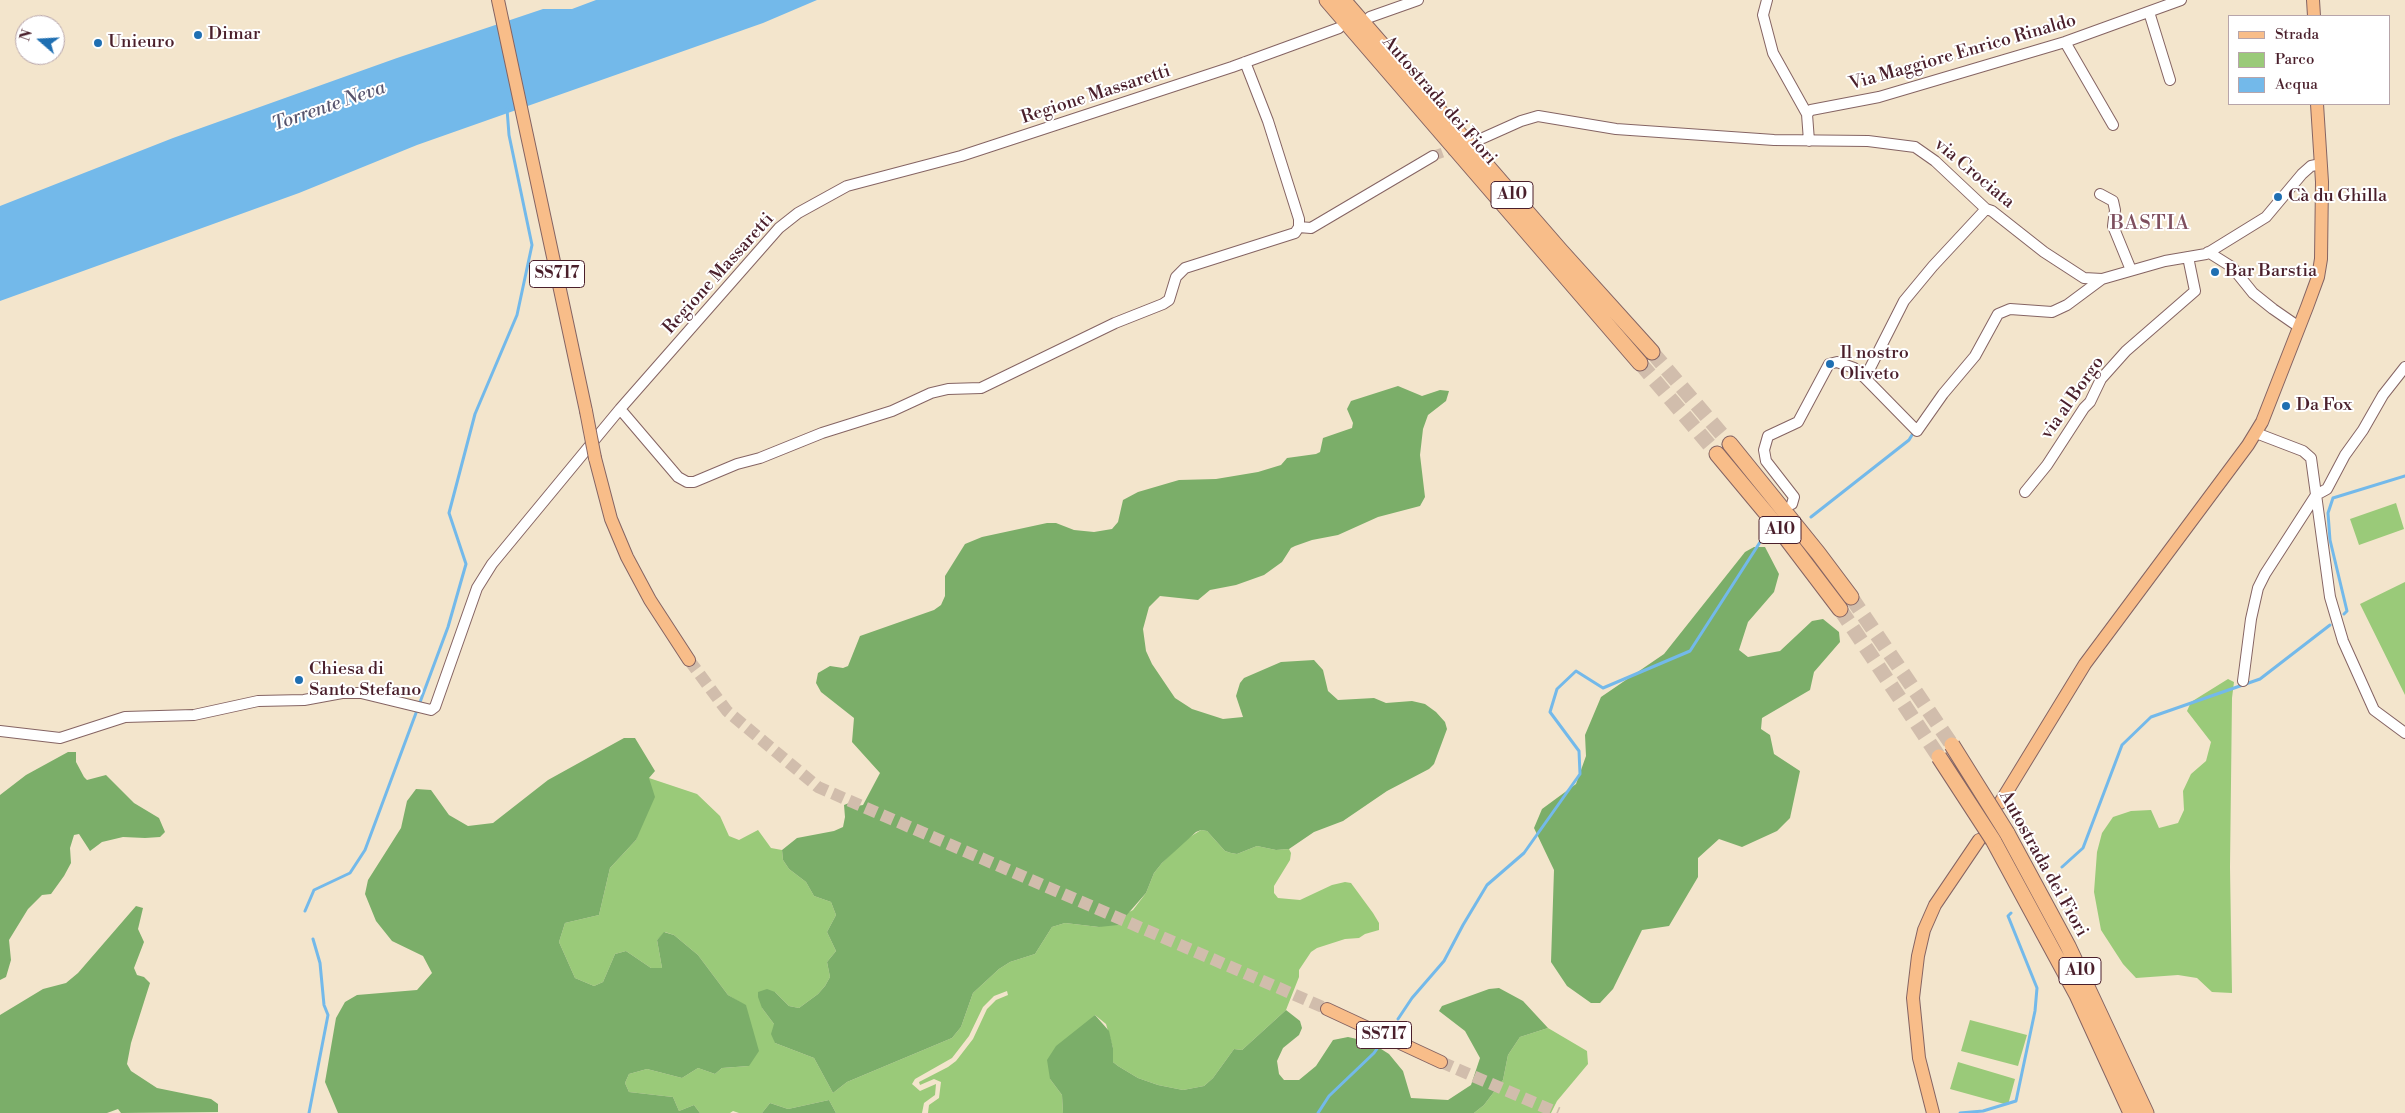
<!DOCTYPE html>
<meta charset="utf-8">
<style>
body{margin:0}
#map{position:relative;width:2405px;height:1113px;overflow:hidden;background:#f3e5cc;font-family:"Libre Bodoni",serif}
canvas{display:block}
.legend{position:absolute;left:2228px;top:15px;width:162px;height:90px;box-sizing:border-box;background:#fff;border:1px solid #b7a5aa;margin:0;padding:6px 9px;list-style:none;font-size:15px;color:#4a1f2b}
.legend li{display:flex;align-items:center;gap:10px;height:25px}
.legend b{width:25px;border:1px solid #b7a5aa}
.north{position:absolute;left:15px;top:15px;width:50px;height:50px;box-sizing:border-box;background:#fff;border:1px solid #b7a5aa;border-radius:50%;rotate:289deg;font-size:14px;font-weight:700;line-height:20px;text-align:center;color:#4a1f2b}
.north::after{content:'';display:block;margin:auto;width:18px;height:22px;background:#1f6fb2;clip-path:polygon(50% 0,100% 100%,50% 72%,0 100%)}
</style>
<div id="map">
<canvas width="2405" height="1113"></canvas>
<ul class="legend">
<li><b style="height:6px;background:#f8bd89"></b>Strada</li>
<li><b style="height:14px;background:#9aca79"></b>Parco</li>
<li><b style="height:14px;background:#73b9ea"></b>Acqua</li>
</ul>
<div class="north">N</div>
</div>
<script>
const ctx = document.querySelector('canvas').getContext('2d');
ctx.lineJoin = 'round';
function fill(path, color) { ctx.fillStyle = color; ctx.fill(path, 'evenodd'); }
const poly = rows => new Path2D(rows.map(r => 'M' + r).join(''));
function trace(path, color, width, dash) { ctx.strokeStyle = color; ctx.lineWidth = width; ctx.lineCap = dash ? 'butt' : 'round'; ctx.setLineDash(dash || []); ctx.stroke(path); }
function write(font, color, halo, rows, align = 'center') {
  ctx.font = font + ' "Libre Bodoni",serif'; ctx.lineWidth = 4; ctx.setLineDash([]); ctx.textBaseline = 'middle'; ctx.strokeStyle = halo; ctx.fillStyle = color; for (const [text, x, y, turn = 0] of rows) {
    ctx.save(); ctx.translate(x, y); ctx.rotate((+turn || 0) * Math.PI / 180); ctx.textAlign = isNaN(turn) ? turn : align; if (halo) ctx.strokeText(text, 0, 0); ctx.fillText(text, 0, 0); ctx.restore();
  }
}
fill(poly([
 [2396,503,2404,529,2359,545,2350,519],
 [2405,582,2405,695,2360,604],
 [2228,679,2234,682,2232,698,2230,867,2232,993,2212,992,2197,978,2178,975,2136,978,2123,964,2101,930,2094,892,2097,852,2102,833,2113,817,2131,811,2151,810,2159,828,2178,823,2184,810,2183,791,2191,774,2206,761,2211,742,2187,711,2191,702],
 [649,778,697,794,720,816,729,836,739,840,758,830,771,848,782,850,783,860,789,869,806,882,814,896,831,902,836,915,827,932,836,951,827,962,830,977,825,986,818,994,799,1008,789,1006,775,992,762,1008,774,1024,775,1043,814,1058,833,1093,847,1082,952,1038,961,1027,973,993,999,969,1010,962,1035,954,1052,927,1065,923,1099,927,1133,910,1146,893,1154,873,1162,863,1185,840,1201,830,1207,831,1225,851,1231,853,1237,854,1257,846,1276,850,1289,849,1291,853,1290,860,1274,886,1274,893,1278,898,1300,900,1332,885,1345,882,1351,883,1373,913,1379,923,1379,930,1365,934,1359,938,1345,939,1317,948,1311,952,1299,970,1299,977,1286,1010,1242,1050,1234,1049,1213,1078,1204,1086,1183,1090,1158,1085,1138,1078,1118,1066,1113,1062,1113,1048,1106,1024,1095,1015,1050,1079,1062,1095,1063,1113,928,1113,929,1105,939,1098,941,1082,934,1079,920,1085,919,1082,948,1067,956,1061,973,1039,987,1009,996,1000,1008,995,1007,991,994,996,983,1007,969,1036,952,1058,915,1079,912,1084,920,1091,936,1084,935,1095,924,1103,922,1113,836,1113,829,1100,788,1109,770,1103,762,1113,739,1113,733,1111,730,1113,700,1113,694,1105,679,1111,673,1097,629,1092,625,1083,629,1074,647,1069,682,1078,698,1068,715,1074,722,1068,749,1066,746,1006,728,995,698,955,674,935,665,932,657,940,662,968,651,968,626,951,615,954,603,982,594,986,575,978,559,942,565,923,599,915,610,868,636,840],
 [1970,1020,2027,1035,2018,1066,1961,1051],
 [1548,1028,1587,1051,1588,1064,1557,1101,1551,1113,1474,1113,1484,1105,1503,1080,1508,1055,1520,1037],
 [1958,1062,2015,1079,2008,1105,1950,1089]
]), '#9aca79');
fill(poly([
 [1398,386,1422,396,1440,390,1449,391,1446,401,1428,415,1423,429,1420,455,1425,497,1420,506,1378,517,1338,535,1312,540,1295,546,1291,548,1282,562,1264,575,1236,585,1210,590,1198,600,1160,596,1149,607,1143,629,1146,651,1152,664,1175,698,1192,709,1223,719,1243,717,1236,696,1240,683,1244,678,1281,662,1314,660,1323,670,1328,691,1338,700,1374,698,1386,703,1412,701,1425,704,1436,712,1445,722,1447,729,1434,764,1429,769,1387,791,1343,821,1314,832,1289,849,1276,850,1257,846,1237,854,1231,853,1225,851,1207,831,1201,830,1196,832,1162,863,1154,873,1146,893,1118,925,1099,927,1065,923,1052,927,1035,954,1010,962,999,969,973,993,961,1027,952,1038,847,1082,833,1093,814,1058,775,1043,771,1034,774,1024,762,1008,758,997,758,992,767,989,775,992,789,1006,799,1008,818,994,825,986,830,977,827,962,836,951,827,932,836,915,831,902,814,896,806,882,789,869,783,860,782,850,797,838,834,831,843,827,845,817,844,805,849,803,857,806,863,805,880,773,852,742,854,718,821,692,816,683,818,673,830,666,843,668,848,666,860,636,934,610,941,605,945,596,945,576,965,544,982,537,1047,523,1056,523,1074,530,1094,532,1112,529,1118,522,1123,500,1138,492,1179,480,1216,479,1258,472,1281,465,1287,458,1316,454,1320,452,1323,438,1352,428,1353,423,1347,409,1351,401],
 [1754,547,1765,547,1779,574,1774,592,1748,622,1739,650,1748,657,1780,651,1812,621,1823,619,1839,632,1840,642,1814,672,1810,690,1762,718,1761,729,1770,735,1774,754,1800,771,1790,818,1777,831,1742,847,1719,839,1698,858,1698,877,1669,926,1642,930,1613,989,1600,1003,1591,1003,1567,986,1551,962,1554,870,1534,828,1542,809,1576,784,1586,756,1585,735,1601,697,1664,654,1745,552],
 [624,738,635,738,655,771,649,778,655,797,636,840,610,868,599,915,565,923,559,942,575,978,594,986,603,982,615,954,626,951,651,968,662,968,657,940,664,932,674,935,698,955,728,995,746,1005,759,1051,749,1066,722,1068,715,1074,698,1068,682,1078,647,1069,629,1074,625,1083,629,1092,673,1097,679,1111,694,1105,700,1113,338,1113,325,1082,336,1018,345,1002,357,995,417,990,432,973,423,956,392,941,376,921,365,894,368,880,401,828,407,801,416,789,431,790,449,815,468,826,493,823,548,780],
 [68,752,76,752,76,762,84,777,87,780,106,775,134,803,159,818,165,832,160,837,145,838,123,837,102,842,90,851,79,834,74,835,70,848,71,863,64,876,51,894,42,895,28,909,9,940,11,960,6,977,0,980,0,795,26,775],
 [136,906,143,908,138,929,144,942,134,968,137,975,144,977,150,983,131,1043,127,1064,131,1071,157,1088,211,1099,218,1104,218,1112,121,1113,118,1109,107,1113,0,1113,0,1015,43,989,66,983,78,973],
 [1499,988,1523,1001,1548,1028,1520,1037,1508,1055,1503,1080,1484,1105,1474,1113,1063,1113,1062,1095,1050,1079,1047,1060,1056,1046,1095,1015,1109,1031,1113,1048,1113,1062,1118,1066,1138,1078,1158,1085,1183,1090,1204,1086,1213,1078,1234,1049,1242,1050,1286,1010,1300,1021,1302,1028,1299,1035,1283,1048,1277,1061,1279,1074,1284,1080,1299,1080,1316,1066,1333,1040,1348,1037,1370,1042,1389,1054,1403,1071,1411,1098,1448,1100,1471,1085,1480,1058,1465,1031,1439,1011,1442,1006,1489,989],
 [829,1100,836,1113,762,1113,770,1103,788,1109]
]), '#7bae69');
fill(poly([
 [596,0,817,0,763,23,417,145,299,193,0,301,0,206,173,138,397,58,543,9,572,9]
]), '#73b9ea');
trace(poly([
 [1811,517,1909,440,1912,435],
 [2344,614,2347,611,2330,540,2328,513,2333,498,2405,476],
 [2062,867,2083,848,2122,745,2151,717,2260,679,2330,625],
 [305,911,314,890,350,873,365,850,448,627,466,564,449,513,475,414,517,315,532,245,509,135,507,109],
 [1398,1019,1412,998,1444,961,1463,925,1487,885,1524,853,1580,774,1579,751,1550,712,1557,689,1576,671,1603,688,1690,651,1764,536,1770,533],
 [309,1113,328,1015,324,1005,320,963,313,939],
 [1318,1113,1329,1096,1374,1053,1381,1043],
 [1960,1113,1983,1111,2016,1101,2035,1011,2037,988,2008,916,2011,913]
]), '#73b9ea', 3);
trace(poly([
 [1433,156,1483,138]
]), '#d1bdac', 10, [10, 5]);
trace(poly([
 [689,660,727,711,818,787,1327,1009],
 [1441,1062,1558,1113]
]), '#d1bdac', 12, [12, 6]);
trace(poly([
 [1652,352,1730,444],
 [1640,363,1717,454],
 [1851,597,1952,745],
 [1840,609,1939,757]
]), '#d1bdac', 15, [15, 8]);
const minor = poly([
 [1767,0,1763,15,1773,53,1807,114],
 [2149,12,2170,80],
 [1370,17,1418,0],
 [2065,42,2113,125],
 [1483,138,1521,121,1538,116,1616,129,1774,140,1868,141,1915,147,1935,161,1986,209,1992,211,2044,252,2084,278,2102,279],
 [1809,141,1807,114,1811,110,1879,97,2065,42,2181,0],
 [2100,194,2113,201,2115,210,2113,226,2131,270],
 [1986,209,1933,266,1904,301,1865,378,1917,431,1943,394,1975,356,1998,314,2010,309,2052,312,2067,305,2102,279,2165,261,2206,254,2266,217,2302,174,2311,166,2321,164],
 [1299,227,1311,228,1433,156],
 [2208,252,2232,267,2253,293,2273,309,2299,327],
 [620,409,678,477,687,482,694,482,737,464,760,458,822,433,892,411,931,393,948,389,981,388,1115,323,1163,304,1169,300,1176,277,1185,268,1295,233,1299,227,1299,219,1268,121,1245,62],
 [2256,433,2303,451,2311,458,2330,597,2343,641,2374,710,2405,733],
 [2025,492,2047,465,2084,408,2090,402,2101,379,2126,351,2195,291,2188,257],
 [1792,504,1794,497,1766,461,1764,450,1768,436,1798,422,1829,364,1837,362,1854,368,1865,378],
 [2243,681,2251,619,2258,588,2265,574,2316,495,2327,489,2345,455,2363,430,2383,395,2405,367],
 [0,731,60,738,125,717,194,715,258,701,304,700,342,693,361,693,431,710,435,707,477,588,492,564,620,409,779,228,798,213,847,186,961,156,1232,67,1339,28]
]);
const major = poly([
 [498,0,586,411],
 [2313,0,2314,16],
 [595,458,611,519,627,557,650,600,689,660],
 [2000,803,2085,664,2248,445,2262,422,2307,307,2318,277,2321,259,2322,182,2317,104],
 [1327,1009,1441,1062],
 [1933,1113,1919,1058,1913,998,1918,956,1924,930,1935,905,1979,840]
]);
const highway = poly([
 [1327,0,1640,363],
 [1343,0,1560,250,1652,352],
 [1730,444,1818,553,1851,597],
 [1717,454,1777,526,1840,609],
 [2007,833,2068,946,2146,1113],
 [1993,840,2077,995,2131,1113]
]);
trace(minor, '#856463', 12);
trace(major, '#856463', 14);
trace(highway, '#856463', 17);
trace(minor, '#fff', 10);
trace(major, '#f8bd89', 12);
trace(highway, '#f8bd89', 15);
const majorBridge = poly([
 [586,411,595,458]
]);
const highwayBridge = poly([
 [1952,745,2007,833],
 [1939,757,1993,840]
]);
trace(majorBridge, '#856463', 14, []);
trace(highwayBridge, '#856463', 17, []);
trace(majorBridge, '#f8bd89', 12);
trace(highwayBridge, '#f8bd89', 15);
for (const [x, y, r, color] of [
 [198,35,5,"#1f6fb2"],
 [98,43,5,"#1f6fb2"],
 [2278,197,5,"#1f6fb2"],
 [2215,272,5,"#1f6fb2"],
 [1830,364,5,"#1f6fb2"],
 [2286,406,5,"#1f6fb2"],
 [299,680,5,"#1f6fb2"]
]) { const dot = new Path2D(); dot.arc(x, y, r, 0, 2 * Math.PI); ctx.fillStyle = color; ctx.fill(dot); trace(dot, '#fff', 2); }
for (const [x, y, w] of [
 [1512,195,42],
 [557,274,55],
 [1780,530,42],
 [2080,971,42],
 [1384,1035,55]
]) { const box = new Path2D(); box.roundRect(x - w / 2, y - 13.5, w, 27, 4); ctx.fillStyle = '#fff'; ctx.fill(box); trace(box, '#4a1f2b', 1); }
write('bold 16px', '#4a1f2b', null, [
 ["A10",1512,195],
 ["SS717",557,274],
 ["A10",1780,530],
 ["A10",2080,971],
 ["SS717",1384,1035]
]);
write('18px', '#4a1f2b', '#fff', [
 ["Dimar",208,35],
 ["Unieuro",108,43],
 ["Cà du Ghilla",2288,197],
 ["Bar Barstia",2225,272],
 ["Il nostro",1840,354],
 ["Oliveto",1840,375],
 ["Da Fox",2296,406],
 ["Chiesa di",309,670],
 ["Santo Stefano",309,691]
], 'left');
write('18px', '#4a1f2b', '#fff', [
 ["Via Maggiore Enrico Rinaldo",1963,53,-16],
 ["Regione Massaretti",1096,95,-18],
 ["Autostrada dei Fiori",1439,101,49],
 ["via Crociata",1974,174,40],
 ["Regione Massaretti",719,274,-48],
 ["via al Borgo",2073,398,-55],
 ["Autostrada dei Fiori",2043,864,61]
]);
write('italic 19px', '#58556e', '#fff', [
 ["Torrente Neva",329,107,-19]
]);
ctx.letterSpacing = '1px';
write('20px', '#7e4f5e', '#fff', [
 ["BASTIA",2150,224]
]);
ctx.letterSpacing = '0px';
</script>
